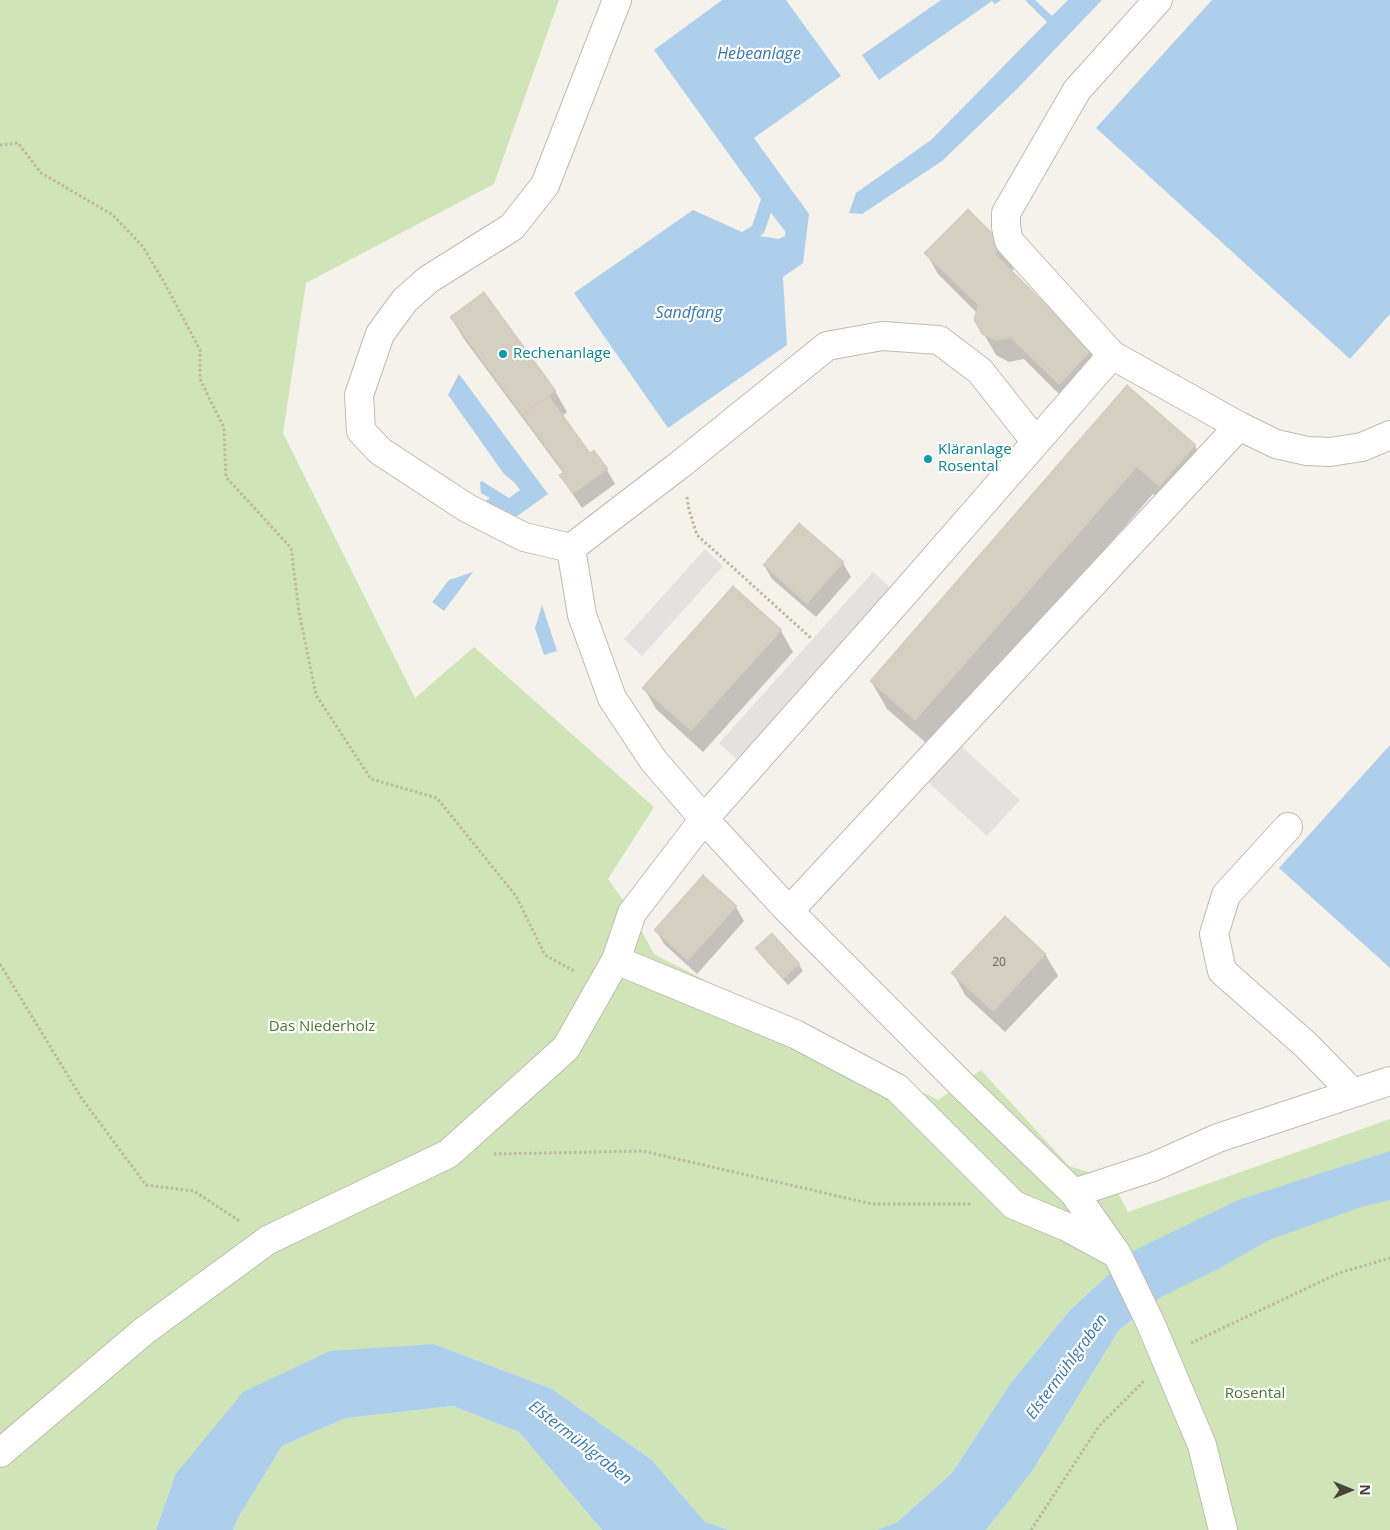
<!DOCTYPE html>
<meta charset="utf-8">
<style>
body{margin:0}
#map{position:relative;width:1390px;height:1530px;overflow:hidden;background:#f5f2ec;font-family:"Open Sans",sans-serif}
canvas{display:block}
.north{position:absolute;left:1325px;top:1465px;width:50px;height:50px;-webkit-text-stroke:4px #fff;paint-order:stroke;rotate:90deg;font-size:14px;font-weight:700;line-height:20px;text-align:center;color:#49443a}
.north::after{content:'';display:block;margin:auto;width:18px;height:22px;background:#49443a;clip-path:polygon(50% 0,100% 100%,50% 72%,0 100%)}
</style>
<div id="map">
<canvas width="1390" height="1530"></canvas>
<div class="north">N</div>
</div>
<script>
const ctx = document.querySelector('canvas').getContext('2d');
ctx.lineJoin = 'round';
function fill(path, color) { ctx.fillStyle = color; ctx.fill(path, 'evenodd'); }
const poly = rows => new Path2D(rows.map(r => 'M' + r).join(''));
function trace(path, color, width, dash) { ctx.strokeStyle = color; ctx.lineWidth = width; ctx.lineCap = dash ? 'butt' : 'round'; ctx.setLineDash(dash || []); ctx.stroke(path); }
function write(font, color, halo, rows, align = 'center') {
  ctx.font = font + ' "Open Sans",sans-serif'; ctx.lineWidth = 4.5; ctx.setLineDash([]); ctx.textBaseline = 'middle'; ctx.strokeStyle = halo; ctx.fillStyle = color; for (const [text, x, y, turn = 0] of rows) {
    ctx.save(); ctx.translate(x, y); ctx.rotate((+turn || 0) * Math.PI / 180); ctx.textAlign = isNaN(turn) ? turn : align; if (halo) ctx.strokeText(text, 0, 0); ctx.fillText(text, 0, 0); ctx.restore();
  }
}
fill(poly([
 [0,0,559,0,494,184,306,283,283,433,415,698,474,647,654,807,608,879,632,913,654,954,938,1100,981,1070,1069,1166,1111,1179,1128,1212,1390,1119,1390,1530,986,1530,1033,1470,1119,1330,1160,1297,1135,1250,1069,1311,1010,1384,952,1473,896,1523,876,1530,730,1530,705,1522,652,1460,552,1389,434,1344,175,1475,156,1530,0,1530],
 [453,1406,519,1432,602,1530,233,1530,238,1518,282,1446,346,1418]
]), '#cfe5b8');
fill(poly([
 [705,549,723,566,642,656,624,639],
 [873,572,901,597,747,769,719,743],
 [950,736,1020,800,987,836,918,773]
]), '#e4e2e0');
fill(poly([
 [722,0,786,0,841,76,754,138,809,214,803,263,783,277,787,345,668,428,574,293,693,210,742,232,752,226,761,199,654,50],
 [771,213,785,231,785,236,779,239,760,236,764,233],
 [941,0,1001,0,995,4,992,1,879,80,862,55],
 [1025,0,1035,0,1052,16,1068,0,1102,0,1017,89,942,161,862,214,849,213,856,193,931,140,1047,22],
 [1212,0,1390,0,1390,314,1350,359,1096,128],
 [459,374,548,494,513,519,496,514,502,509,495,513,483,502,490,498,481,493,480,482,482,481,509,498,520,490,515,483,504,474,448,395],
 [473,572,444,611,432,602,449,580],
 [542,605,557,651,544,655,535,628],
 [1390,745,1390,968,1279,868],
 [1390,1151,1390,1200,1361,1207,1269,1240,1218,1269,1161,1297,1119,1330,1033,1470,986,1530,876,1530,896,1523,952,1473,1010,1384,1069,1311,1135,1250,1238,1200],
 [434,1344,552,1389,652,1460,705,1522,730,1530,602,1530,519,1432,453,1406,346,1418,282,1446,238,1518,233,1530,156,1530,175,1475,243,1392,330,1351]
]), '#aecfec');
fill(poly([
 [968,210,1016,267,1011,272,1091,351,1104,372,1071,406,1024,359,1009,362,996,355,976,320,977,313,938,274,926,253],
 [451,317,555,391,567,412,562,416,590,454,607,470,615,484,582,508,561,476,564,474,464,339],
 [1128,387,1195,446,1211,474,1176,514,1153,494,932,748,887,709,871,681],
 [843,563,851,577,816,617,772,579,764,565],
 [781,631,793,652,703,752,656,709,644,688],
 [703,877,736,907,744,921,697,974,664,944,656,930],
 [757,948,799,965,803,971,788,985,761,955],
 [1045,954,1058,976,1005,1032,965,995,953,973]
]), '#0003');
const building = poly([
 [968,209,1004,245,995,254,1092,350,1059,385,1011,338,996,341,982,334,974,320,978,305,924,253,968,209],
 [484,292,556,391,522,415,450,317,484,292],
 [1127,385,1196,445,1159,487,1137,467,915,721,870,681,1127,385],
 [549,396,590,453,594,450,608,469,573,494,559,475,564,472,522,415,549,396],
 [799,523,844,562,807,604,763,565,799,523],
 [733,586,782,630,691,731,642,688,733,586],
 [703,875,737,906,688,961,654,930,703,875],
 [1005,916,1046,954,993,1012,951,973,1005,916],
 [772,933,800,964,783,979,755,948,772,933]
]);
fill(building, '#d5cfc2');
trace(building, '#d0c7b6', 1);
const minor = poly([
 [617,0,545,185,512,227,429,279,405,300,380,334,359,395,361,431,380,451,467,508,524,537,571,548,582,615,612,698,653,760,704,819,789,911,960,1083,1074,1193,1117,1254,1150,1322,1202,1445,1223,1530],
 [1112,355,1009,241,1006,227,1006,213,1077,90,1158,0],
 [571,548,682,463,827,346,882,336,939,340,980,371,1036,442],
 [1288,827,1226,895,1214,934,1222,971,1306,1045,1353,1093],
 [789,911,1239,426,1276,444,1307,451,1330,452,1362,447,1390,435],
 [616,960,795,1034,897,1088,1014,1205,1067,1227,1111,1251],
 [1074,1193,1153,1167,1218,1138,1390,1081],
 [0,1453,144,1331,268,1240,448,1154,566,1048,616,960,632,913,704,819,901,597,1112,355,1239,426]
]);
trace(minor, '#c0bbaf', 30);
trace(poly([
 [0,145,18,143,41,173,113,215,143,247,164,282,200,350,200,379,224,428,226,477,291,548,299,612,316,695,371,779,437,798,516,896,545,955,576,972],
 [687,497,689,510,697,535,812,639],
 [0,964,82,1099,146,1185,194,1191,241,1222],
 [494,1154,643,1151,872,1204,972,1204],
 [1191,1343,1339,1273,1390,1258],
 [1031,1530,1099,1426,1144,1381]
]), '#c0b7a1', 3, [2.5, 2.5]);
trace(minor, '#fff', 28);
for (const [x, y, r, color] of [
 [503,354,5,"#0f9aa8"],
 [928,459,5,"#0f9aa8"]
]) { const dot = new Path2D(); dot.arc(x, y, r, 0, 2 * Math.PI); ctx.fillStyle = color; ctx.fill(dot); trace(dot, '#fff', 2); }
write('12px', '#6c675c', null, [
 ["20",999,963]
]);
write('15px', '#0d838f', '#fff', [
 ["Rechenanlage",513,354],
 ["Kläranlage",938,450],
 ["Rosental",938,467]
], 'left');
write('15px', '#477731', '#fff', [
 ["Das Niederholz",322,1027],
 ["Rosental",1255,1394]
]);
write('italic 16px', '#3a76ad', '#fff', [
 ["Hebeanlage",759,54],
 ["Sandfang",689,313],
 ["Elstermühlgraben",1067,1367,-54],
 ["Elstermühlgraben",580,1443,38]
]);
</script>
